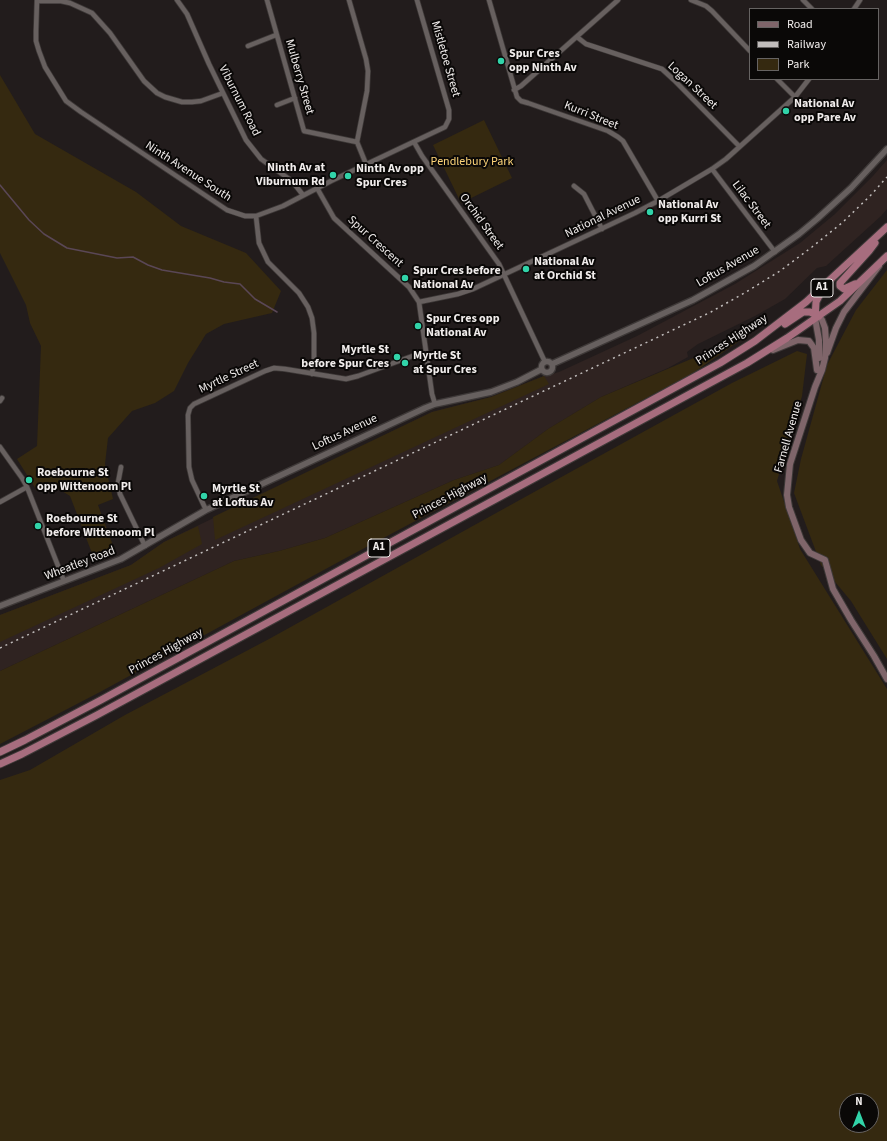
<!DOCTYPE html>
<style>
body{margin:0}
#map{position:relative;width:887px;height:1141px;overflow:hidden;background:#221c1c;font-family:"Source Sans 3",sans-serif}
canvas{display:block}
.legend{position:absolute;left:749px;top:8px;width:130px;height:72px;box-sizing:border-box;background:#0a0807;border:1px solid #666362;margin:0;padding:5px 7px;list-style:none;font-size:12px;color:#f0eceb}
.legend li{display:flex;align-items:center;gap:8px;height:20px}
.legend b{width:20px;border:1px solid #666362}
.north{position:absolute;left:839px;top:1093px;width:40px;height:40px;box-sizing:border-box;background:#0a0807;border:1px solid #666362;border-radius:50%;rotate:0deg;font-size:11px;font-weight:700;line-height:16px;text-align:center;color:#f0eceb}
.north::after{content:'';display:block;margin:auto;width:14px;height:18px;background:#31d4a9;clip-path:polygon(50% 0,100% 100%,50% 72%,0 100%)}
</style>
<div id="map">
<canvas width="887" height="1141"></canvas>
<ul class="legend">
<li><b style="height:5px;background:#7f656a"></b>Road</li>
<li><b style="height:5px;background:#c1bdbc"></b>Railway</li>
<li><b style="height:11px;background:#352910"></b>Park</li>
</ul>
<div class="north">N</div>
</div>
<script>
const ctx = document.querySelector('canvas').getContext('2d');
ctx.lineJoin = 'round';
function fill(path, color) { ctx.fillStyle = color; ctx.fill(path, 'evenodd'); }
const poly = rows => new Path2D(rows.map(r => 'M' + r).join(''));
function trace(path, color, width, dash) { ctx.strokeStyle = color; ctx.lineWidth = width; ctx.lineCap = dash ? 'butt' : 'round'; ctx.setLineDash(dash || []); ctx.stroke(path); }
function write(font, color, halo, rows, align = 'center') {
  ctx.font = font + ' "Source Sans 3",sans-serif'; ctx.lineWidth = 4; ctx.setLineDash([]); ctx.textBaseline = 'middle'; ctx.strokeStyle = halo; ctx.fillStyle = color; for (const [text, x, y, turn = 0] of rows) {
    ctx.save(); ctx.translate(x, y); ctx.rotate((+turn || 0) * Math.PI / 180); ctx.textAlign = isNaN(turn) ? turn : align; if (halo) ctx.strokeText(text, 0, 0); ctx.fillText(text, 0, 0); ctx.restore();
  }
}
fill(poly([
 [887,160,887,209,881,216,826,266,817,268,785,299,755,316,698,344,687,352,688,357,668,368,601,397,548,429,499,465,454,480,325,538,279,551,234,561,0,671,0,615,131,565,164,542,432,412,491,397,544,376,559,372,637,336,735,284,800,243,835,214,872,177]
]), '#2f2321');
fill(poly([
 [0,75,35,134,136,192,181,226,246,253,281,291,272,313,224,324,206,334,188,363,174,391,155,403,132,411,108,438,105,464,113,499,98,505,115,551,95,561,70,496,52,485,37,491,17,459,37,446,41,346,30,323,26,305,0,253],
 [484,120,512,178,461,203,433,145],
 [887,270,887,659,851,601,821,565,794,493,801,459,827,365,856,310],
 [748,335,693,373,344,559,100,692,0,744,0,671,234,561,279,551,325,538,454,480,499,465,548,429,601,397],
 [797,351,807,354,802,396,777,481,800,549,887,689,887,1141,0,1141,0,780,30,770,125,715,269,639,516,502,732,383],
 [847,1101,871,1101,871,1125,847,1125],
 [544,376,549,384,215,540,213,517,432,412,491,397],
 [198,526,202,544,159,568,0,642,0,615,131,565,164,542]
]), '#352910');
trace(poly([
 [0,185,29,220,44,234,67,248,117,258,133,257,148,265,162,270,210,278,224,282,240,284,255,299,277,312]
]), '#5a4756', 1.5);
const minor = poly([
 [37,0,36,31,36,41,39,51,45,67,66,101,81,112,227,210,245,216,256,216,283,206,331,181,445,127,449,119,449,110,417,0],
 [177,0,187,14,209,64,246,140,261,159,292,181,303,195],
 [267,0,304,131,357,142],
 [349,0,366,59,368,71,367,91,357,142,366,164],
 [489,0,517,97,521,101,528,103,608,131,618,137,623,141,658,201],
 [691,0,706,6,712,11,750,51],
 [803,0,812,9],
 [37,1,61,1,70,3,92,13,110,33,144,81,157,93,165,97,182,102,192,102,201,101,223,93],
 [854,9,860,0],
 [577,37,586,44,662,69,674,80,739,146],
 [248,46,276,35],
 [777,79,795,97],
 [514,90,521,86,618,0],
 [277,105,295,98],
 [414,142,422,156,499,264,545,362],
 [712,169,775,252],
 [574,186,584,194,602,229],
 [317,188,334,218,409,287,419,302,432,394,435,404],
 [256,216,259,243,268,262,299,293,308,307,312,318,314,333,314,360,312,374],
 [419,302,458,294,473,289,635,213,658,201,712,169,726,159,795,97,809,79],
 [0,401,2,398],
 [0,447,22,478,27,487,64,581],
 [121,467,118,483,120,494,145,546],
 [0,502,27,487],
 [206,510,192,480,189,467,188,415,190,408,194,404,265,371,274,368,285,369,346,379,358,376,418,354,426,353]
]);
const tertiary = poly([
 '541.5 367a5.5 5.5 0 1 1 11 0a5.5 5.5 0 1 1-11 0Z',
 [552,364,693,300,754,266,799,234,817,219,851,188,887,149],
 [0,606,121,559,206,510,425,408,435,404,491,392,517,382,542,369]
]);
const secondary = poly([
 [819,316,822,320,825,328,826,342,825,358,822,370,815,387,790,464,787,495,789,507,801,540,810,553,825,560,833,589,851,620,874,656,887,679],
 [815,318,819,340,819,358],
 [773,350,798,340,809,341,814,348,817,370],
 [827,353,836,328,844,312,879,266]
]);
const trunk = poly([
 [855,284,844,289,840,286,840,283,869,251,875,243],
 [815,318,816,302,822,290],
 [785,324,803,312,810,312,819,316],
 [0,752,25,740,101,700,720,363,755,341,806,302,887,227],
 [0,764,22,754,97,715,747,363,787,338,840,301,887,256]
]);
trace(minor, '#3e3938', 6);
trace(tertiary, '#3e3938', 8);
trace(secondary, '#3e3938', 8);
trace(trunk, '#3e3938', 9);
trace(minor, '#67605f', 4.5);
trace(tertiary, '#67605f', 5.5);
trace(secondary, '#7f656a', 6);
trace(trunk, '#a76d7e', 7);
trace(poly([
 [0,648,711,312,746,292,780,271,812,247,843,222,872,194,887,177]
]), '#c1bdbc', 1.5, [2, 4]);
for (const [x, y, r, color] of [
 [501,61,4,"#31d4a9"],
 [786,111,4,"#31d4a9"],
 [333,175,4,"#31d4a9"],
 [348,176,4,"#31d4a9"],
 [650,212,4,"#31d4a9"],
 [526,269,4,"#31d4a9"],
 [405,278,4,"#31d4a9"],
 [418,326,4,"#31d4a9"],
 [397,357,4,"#31d4a9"],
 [405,363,4,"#31d4a9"],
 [29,480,4,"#31d4a9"],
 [204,496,4,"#31d4a9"],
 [38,526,4,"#31d4a9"]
]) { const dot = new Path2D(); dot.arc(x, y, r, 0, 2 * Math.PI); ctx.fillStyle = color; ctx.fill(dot); trace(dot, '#0a0807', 1.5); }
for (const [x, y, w] of [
 [822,288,22],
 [379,548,22]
]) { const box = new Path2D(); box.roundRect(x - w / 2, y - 9, w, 18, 3); ctx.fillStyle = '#0a0807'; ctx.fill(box); trace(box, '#f0eceb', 1); }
write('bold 11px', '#f0eceb', null, [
 ["A1",822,288],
 ["A1",379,548]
]);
write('bold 12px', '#f0eceb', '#0a0807', [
 ["Spur Cres",509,54],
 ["opp Ninth Av",509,68],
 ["National Av",794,104],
 ["opp Pare Av",794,118],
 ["Ninth Av at",325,168,"right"],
 ["Viburnum Rd",325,182,"right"],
 ["Ninth Av opp",356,169],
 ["Spur Cres",356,183],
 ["National Av",658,205],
 ["opp Kurri St",658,219],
 ["National Av",534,262],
 ["at Orchid St",534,276],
 ["Spur Cres before",413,271],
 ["National Av",413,285],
 ["Spur Cres opp",426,319],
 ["National Av",426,333],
 ["Myrtle St",389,350,"right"],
 ["before Spur Cres",389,364,"right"],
 ["Myrtle St",413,356],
 ["at Spur Cres",413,370],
 ["Roebourne St",37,473],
 ["opp Wittenoom Pl",37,487],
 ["Myrtle St",212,489],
 ["at Loftus Av",212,503],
 ["Roebourne St",46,519],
 ["before Wittenoom Pl",46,533]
], 'left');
write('12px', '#f0eceb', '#0a0807', [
 ["Mistletoe Street",445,59,74],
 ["Mulberry Street",299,77,74],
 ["Logan Street",692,86,43],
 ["Viburnum Road",239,101,63],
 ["Kurri Street",591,116,22],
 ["Ninth Avenue South",188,172,33],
 ["Lilac Street",751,205,53],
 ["National Avenue",603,217,-26],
 ["Orchid Street",481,222,54],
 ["Spur Crescent",375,242,42],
 ["Loftus Avenue",728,267,-30],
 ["Princes Highway",732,340,-33],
 ["Myrtle Street",229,377,-25],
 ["Loftus Avenue",345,433,-25],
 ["Farnell Avenue",789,437,-74],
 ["Princes Highway",450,497,-28],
 ["Wheatley Road",80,564,-21],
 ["Princes Highway",166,652,-29]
]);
write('12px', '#fdd479', '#0a0807', [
 ["Pendlebury Park",472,162]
]);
</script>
